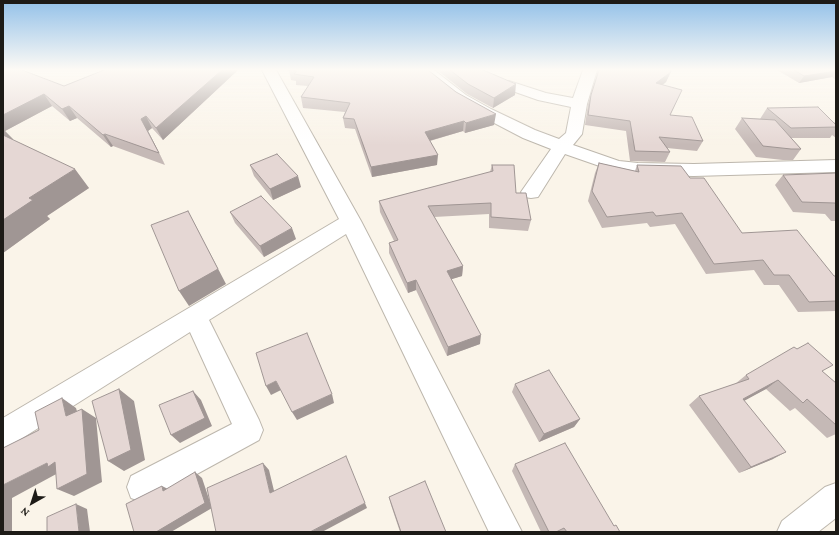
<!DOCTYPE html>
<style>
body{margin:0}
#map{position:relative;width:839px;height:535px;overflow:hidden;background:#faf4e9;font-family:"Crimson Pro",serif}
canvas{display:block}
.frame{position:absolute;inset:0;border:4px solid #1d1b17;pointer-events:none}
.north{position:absolute;left:12px;top:483px;width:40px;height:40px;-webkit-text-stroke:3px #faf4e9;paint-order:stroke;rotate:219deg;font-size:11px;font-weight:700;line-height:16px;text-align:center;color:#1d1b17}
.north::after{content:'';display:block;margin:auto;width:14px;height:18px;background:#1d1b17;clip-path:polygon(50% 0,100% 100%,50% 72%,0 100%)}
</style>
<div id="map">
<canvas width="839" height="535"></canvas>
<div class="frame"></div>
<div class="north">N</div>
</div>
<script>
const ctx = document.querySelector('canvas').getContext('2d');
ctx.lineJoin = 'round';
const poly = rows => new Path2D(rows.map(r => 'M' + r).join(''));
function trace(path, color, width, dash) { ctx.strokeStyle = color; ctx.lineWidth = width; ctx.lineCap = dash ? 'butt' : 'round'; ctx.setLineDash(dash || []); ctx.stroke(path); }
function fill(path, color) { ctx.fillStyle = color; ctx.fill(path, 'evenodd'); }
const minor = poly([
 [262,70,276,70,361,221,522,532,489,532,346,234,209,320,259,420,263,430,259,440,153,498,142,502,131,498,127,487,131,476,232,424,190,332,13,444,3,448,3,418,339,219,262,70],
 [418,70,434,70,466,95,491,109,535,130,559,139,566,133,571,107,538,100,504,88,502,85,504,82,509,81,546,93,573,98,583,70,597,70,587,104,582,134,573,145,619,161,638,163,694,164,836,160,836,172,694,176,638,175,611,170,565,154,538,197,531,198,524,197,521,192,551,149,523,138,479,115,456,101,418,70],
 [836,483,836,518,818,532,777,532,782,521,825,487,836,483]
]);
trace(minor, '#bdb7ad', 2);
fill(minor, '#fff');
fill(poly([
 [3,70,64,86,104,70,238,70,163,140,152,128,148,131,165,165,113,146,111,147,77,118,70,121,52,106,5,131,12,139,89,188,47,216,50,219,3,253],
 [289,70,428,70,494,125,465,133,463,131,430,141,437,165,372,177,355,129,345,128,343,118,345,112,303,108,301,97,308,86,296,85,296,81,291,80],
 [437,70,483,70,515,95,493,108,467,94],
 [598,70,670,70,666,82,663,85,670,115,703,141,697,151,667,148,670,152,665,162,630,161,626,131,585,125,588,104],
 [777,70,836,70,836,80,832,77,799,83],
 [767,108,834,123,836,121,836,138,832,135,830,138,791,138,801,149,793,160,783,160,756,157,735,129,742,118,761,119,760,119],
 [599,163,635,171,637,165,690,178,742,233,834,276,836,276,836,311,798,312,779,285,764,285,754,270,706,274,675,224,650,227,647,223,602,228,588,201,595,173],
 [250,165,301,187,273,200,254,176],
 [492,165,516,193,531,220,528,231,489,228,489,214,434,217,463,266,462,276,451,279,480,344,447,356,416,290,408,293,389,253,389,243,394,241,380,212,379,201,490,172],
 [836,173,836,221,831,221,825,214,793,212,775,185,783,175],
 [230,212,296,239,264,257,235,223],
 [823,372,836,383,836,434,827,438,795,408,790,411,766,389,744,400,773,459,739,473,689,405,699,396,735,384,746,375],
 [515,384,580,419,574,427,539,442,512,392],
 [515,464,614,526,620,532,541,532,512,471],
 [389,497,446,532,400,532,391,505]
]), '#c5b9b6');
fill(poly([
 [222,70,238,70,163,140,156,128],
 [836,71,836,72,832,77,799,83,804,76],
 [671,72,666,82,652,92,656,83],
 [516,84,515,95,493,108,494,98],
 [44,94,52,106,5,131,13,139,3,145,3,115],
 [69,106,77,118,70,121,62,109],
 [496,114,494,125,465,133,466,123],
 [146,116,152,128,148,131,165,165,141,119],
 [464,121,463,131,425,142,425,132],
 [105,134,113,146,111,147,103,135],
 [438,155,437,165,372,177,371,167],
 [75,169,89,188,47,216,50,219,3,253,3,220,29,198],
 [298,176,301,187,273,200,270,189],
 [188,211,226,284,189,306,179,291],
 [292,228,296,239,264,257,260,246],
 [463,266,462,276,446,281,447,271],
 [416,280,416,290,408,293,407,283],
 [481,335,480,344,447,356,448,347],
 [778,380,766,389,733,407,743,399],
 [276,381,281,390,271,395,266,386],
 [119,389,134,401,145,460,124,471,108,461],
 [193,391,201,400,212,426,180,443,171,435],
 [332,394,334,403,297,420,292,412],
 [62,398,76,408,81,425,66,416],
 [82,409,96,418,102,482,74,496,57,489],
 [580,419,574,427,539,442,544,434],
 [786,452,773,459,739,473,751,467],
 [55,462,60,472,12,498,12,532,3,532,3,485,47,463],
 [263,463,269,470,276,499,270,493],
 [195,472,202,478,212,508,171,532,156,532],
 [162,486,170,490,163,491],
 [365,503,367,508,322,532,310,532],
 [76,504,87,509,90,532,79,532]
]), '#a09694');
const building = poly([
 [3,70,22,70,64,86,104,70,222,70,156,128,146,116,141,119,159,153,105,134,103,135,69,106,62,109,44,94,3,115,3,70],
 [289,70,428,70,456,92,496,114,466,123,464,121,425,132,438,155,371,167,354,119,343,118,350,103,301,97,314,77,294,74,297,71,289,70],
 [450,70,483,70,516,84,494,98,468,84,450,70],
 [599,70,670,70,671,72,656,83,682,90,670,115,692,117,703,141,659,137,670,152,635,151,630,121,588,115,591,95,599,70],
 [794,70,836,70,836,71,804,76,794,70],
 [818,107,836,125,836,127,791,128,767,108,818,107],
 [742,118,775,120,801,149,791,149,763,146,742,118],
 [3,135,75,169,29,198,33,200,3,220,3,135],
 [277,154,298,176,270,189,250,165,277,154],
 [599,163,639,172,637,165,681,166,690,178,704,178,742,233,797,230,834,276,836,276,836,301,809,302,789,275,774,275,763,260,714,264,682,213,656,216,653,212,607,217,592,191,599,163],
 [492,165,514,165,516,193,526,193,531,220,491,217,491,203,428,206,463,266,447,271,481,335,448,347,416,280,407,283,389,243,398,240,379,201,493,171,492,165],
 [836,173,836,205,835,203,802,202,783,175,836,173],
 [261,196,292,228,260,246,230,212,261,196],
 [188,211,218,269,179,291,151,225,188,211],
 [307,333,332,394,292,412,276,381,266,386,256,353,307,333],
 [808,343,833,365,822,371,836,383,836,425,807,399,803,403,778,380,743,399,786,452,751,467,699,396,749,379,746,375,794,347,797,349,808,343],
 [549,370,580,419,544,434,515,384,549,370],
 [119,389,131,450,108,461,92,401,119,389],
 [193,391,205,418,171,435,159,405,193,391],
 [62,398,66,416,82,409,87,474,57,489,55,462,48,467,47,463,3,485,3,448,39,430,35,412,62,398],
 [565,443,614,526,616,525,620,532,567,532,564,528,556,532,549,532,515,464,565,443],
 [346,456,365,503,310,532,216,532,207,488,263,463,270,493,346,456],
 [195,472,205,503,156,532,134,532,126,504,162,486,163,491,195,472],
 [425,481,446,532,401,532,389,497,425,481],
 [76,504,79,532,47,532,47,517,76,504]
]);
fill(building, '#e5d7d4');
trace(building, '#a09694', 1);
const sky = ctx.createLinearGradient(0, 0, 0, 145);
sky.addColorStop(0, '#93c1e9');
sky.addColorStop(0.48, '#fdfaf5');
sky.addColorStop(1, '#fdfaf500');
ctx.fillStyle = sky;
ctx.fillRect(0, 0, 839, 145);
</script>
